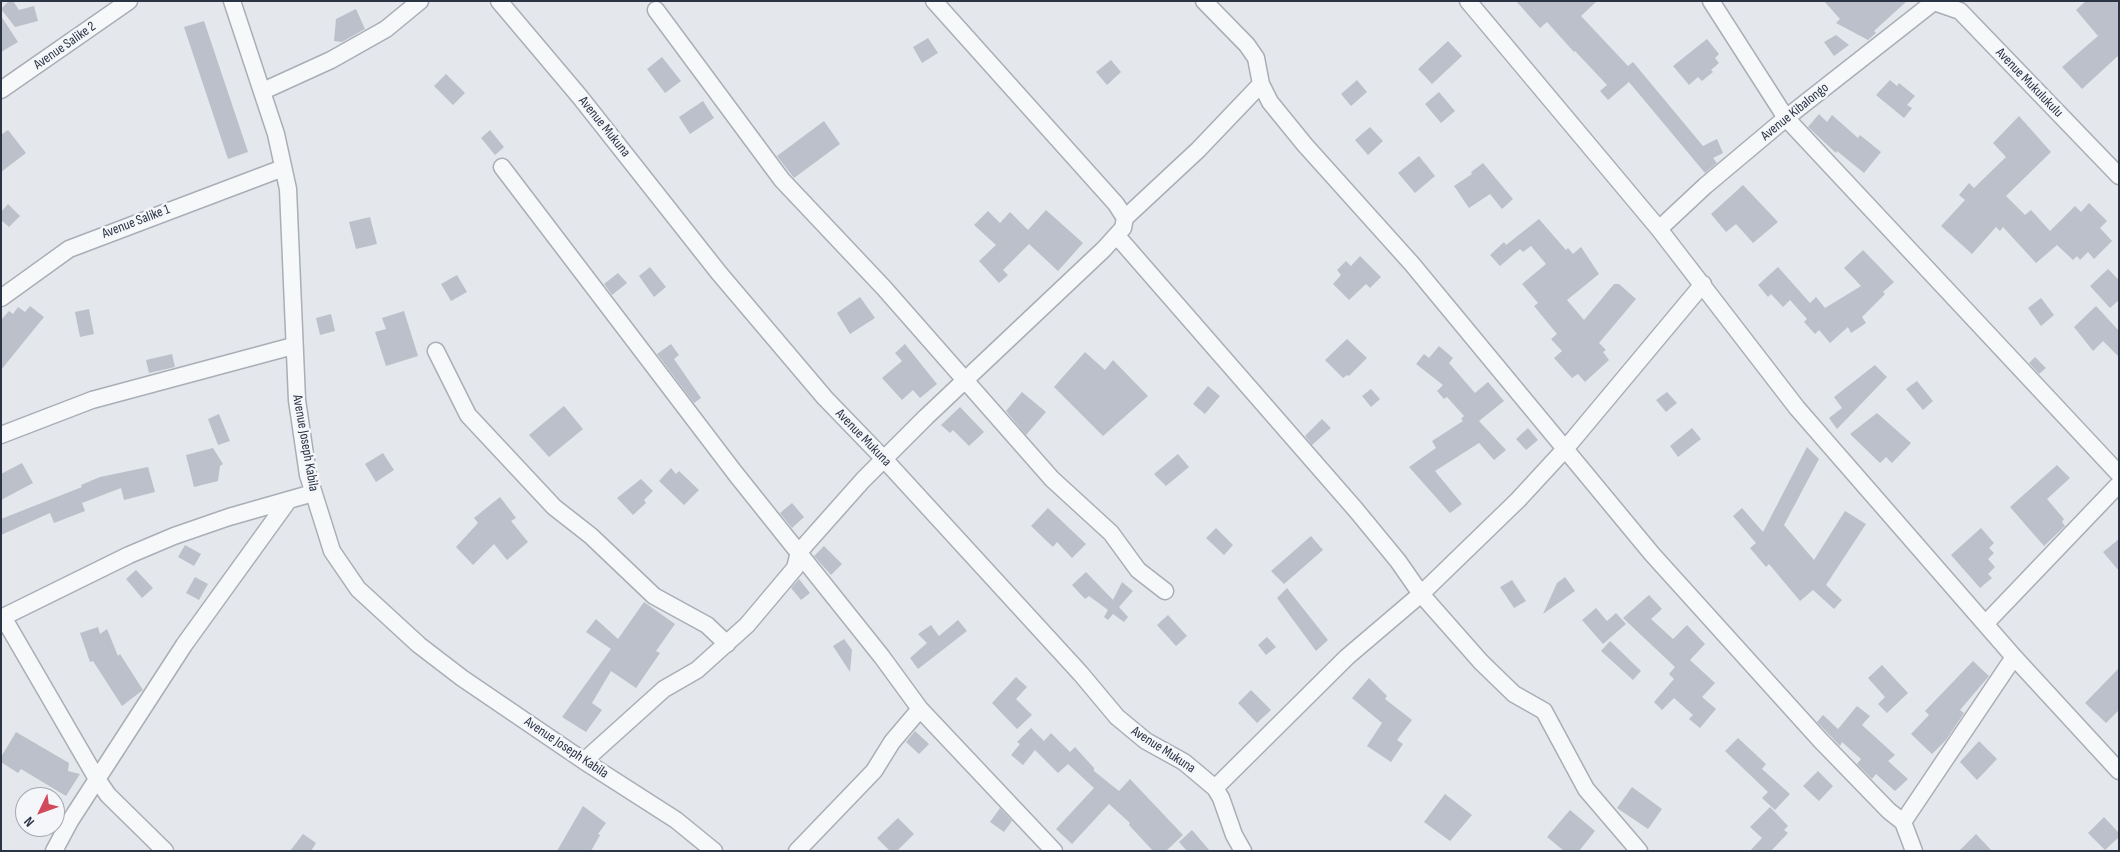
<!DOCTYPE html>
<style>
body{margin:0}
#map{position:relative;width:2120px;height:852px;overflow:hidden;background:#e4e7ec;font-family:"Sofia Sans Condensed",sans-serif}
canvas{display:block}
.frame{position:absolute;inset:0;border:2px solid #2b3445;pointer-events:none}
.north{position:absolute;left:15px;top:787px;width:50px;height:50px;box-sizing:border-box;background:#f4f6f9;border:1px solid #a4a8b1;border-radius:50%;rotate:228deg;font-size:14px;font-weight:700;line-height:20px;text-align:center;color:#2b3445}
.north::after{content:'';display:block;margin:auto;width:18px;height:22px;background:#d1495b;clip-path:polygon(50% 0,100% 100%,50% 72%,0 100%)}
</style>
<div id="map">
<canvas width="2120" height="852"></canvas>
<div class="frame"></div>
<div class="north">N</div>
</div>
<script>
const ctx = document.querySelector('canvas').getContext('2d');
ctx.lineJoin = 'round';
function fill(path, color) { ctx.fillStyle = color; ctx.fill(path, 'evenodd'); }
const poly = rows => new Path2D(rows.map(r => 'M' + r).join(''));
function trace(path, color, width, dash) { ctx.strokeStyle = color; ctx.lineWidth = width; ctx.lineCap = dash ? 'butt' : 'round'; ctx.setLineDash(dash || []); ctx.stroke(path); }
function write(font, color, halo, rows, align = 'center') {
  ctx.font = font + ' "Sofia Sans Condensed",sans-serif'; ctx.lineWidth = 5; ctx.setLineDash([]); ctx.textBaseline = 'middle'; ctx.strokeStyle = halo; ctx.fillStyle = color; for (const [text, x, y, turn = 0] of rows) {
    ctx.save(); ctx.translate(x, y); ctx.rotate((+turn || 0) * Math.PI / 180); ctx.textAlign = isNaN(turn) ? turn : align; if (halo) ctx.strokeText(text, 0, 0); ctx.fillText(text, 0, 0); ctx.restore();
  }
}
fill(poly([
 [9,1,13,1,19,10,34,6,38,21,15,27,1,9],
 [1516,1,1597,1,1581,16,1628,66,1633,62,1703,146,1717,139,1723,153,1713,158,1717,163,1705,173,1629,82,1608,100,1600,91,1607,85,1575,51,1574,52,1547,22,1540,28],
 [1824,1,1907,1,1874,31,1876,33,1868,40,1836,23,1840,19],
 [2086,1,2119,1,2119,55,2082,89,2062,67,2098,36,2076,10],
 [356,9,365,29,342,42,334,41,336,19],
 [1,16,18,42,1,52],
 [204,21,248,152,228,159,184,27],
 [1836,35,1849,45,1834,56,1824,42],
 [928,38,938,53,922,63,913,47],
 [1707,39,1719,54,1715,58,1719,63,1711,70,1713,72,1702,81,1698,77,1689,85,1673,66],
 [1448,41,1462,56,1432,84,1418,69],
 [662,57,681,81,665,93,647,69],
 [1111,60,1121,72,1107,85,1096,72],
 [446,74,465,93,453,105,434,86],
 [1357,80,1367,92,1351,106,1341,94],
 [1890,80,1897,86,1899,83,1915,96,1907,105,1912,108,1904,118,1876,95],
 [1439,92,1455,111,1441,123,1425,104],
 [703,101,714,118,690,134,679,117],
 [1819,114,1827,122,1832,115,1858,138,1860,135,1881,152,1864,173,1837,151,1836,153,1808,127],
 [2019,116,2051,152,2006,196,2025,215,2031,210,2050,231,2075,206,2081,212,2089,203,2107,221,2100,228,2112,241,2094,259,2088,252,2080,260,2077,256,2073,260,2057,245,2036,263,2003,227,2000,231,1996,227,1972,254,1941,226,1965,200,1959,195,1969,183,1974,188,2006,157,1993,143],
 [824,121,840,144,794,178,777,156],
 [1370,127,1383,141,1368,155,1355,140],
 [8,130,26,153,1,172,1,135],
 [490,130,504,147,495,155,481,138],
 [1419,156,1435,176,1415,193,1398,173],
 [1483,163,1513,199,1502,209,1490,194,1469,208,1454,186,1472,174,1471,172],
 [1743,185,1778,222,1753,243,1736,224,1726,232,1711,214],
 [8,204,20,216,9,227,1,220,1,212],
 [1046,210,1083,243,1058,271,1029,244,1003,270,1008,275,999,283,979,261,996,245,974,225,988,211,1000,223,1010,212,1028,230],
 [370,217,377,244,356,249,349,222],
 [1539,219,1566,250,1568,248,1573,254,1581,247,1599,274,1567,300,1584,320,1614,284,1619,284,1636,299,1599,343,1606,350,1603,352,1609,360,1585,382,1578,374,1572,378,1554,358,1562,351,1551,339,1557,334,1534,306,1538,303,1522,284,1546,264,1531,246,1523,252,1520,249,1500,266,1490,255,1504,242,1506,245],
 [1863,250,1894,282,1883,292,1885,294,1862,317,1866,323,1851,333,1848,327,1830,343,1819,330,1815,334,1804,322,1807,319,1790,300,1783,307,1771,294,1768,297,1758,285,1778,267,1810,303,1816,297,1825,308,1861,286,1844,268],
 [1360,256,1381,277,1370,288,1366,284,1349,300,1333,284,1341,275,1337,270,1346,261,1351,266],
 [650,267,666,287,654,297,639,276],
 [2108,269,2119,280,2119,300,2110,308,2090,286],
 [618,273,627,283,612,295,604,284],
 [457,275,467,292,451,301,441,284],
 [860,297,875,318,850,334,837,313],
 [2041,298,2054,315,2041,326,2028,308],
 [30,306,44,317,1,370,1,320,9,311,13,314,18,307,25,312],
 [2096,306,2119,331,2119,357,2103,341,2093,351,2074,327],
 [89,309,94,334,80,337,75,312],
 [404,311,418,356,386,366,375,332,386,329,382,318],
 [331,314,335,331,320,335,316,318],
 [1347,339,1367,358,1349,376,1347,375,1343,378,1325,360],
 [671,344,679,355,674,359,701,398,694,403,657,354],
 [905,344,937,384,920,398,913,390,902,400,882,378,902,361,895,353],
 [1439,346,1453,358,1449,363,1475,393,1488,382,1504,401,1479,421,1506,450,1494,460,1479,443,1435,471,1462,504,1450,513,1409,467,1436,448,1432,441,1463,421,1461,419,1464,416,1447,397,1444,399,1437,391,1443,385,1416,364,1424,354,1429,358],
 [1085,352,1105,370,1113,360,1148,396,1103,436,1054,387],
 [172,354,175,367,149,373,146,360],
 [2035,357,2046,368,2039,374,2029,363],
 [1875,365,1887,377,1837,429,1829,418,1842,408,1834,397],
 [1917,381,1933,401,1923,410,1906,389],
 [1208,386,1220,396,1205,414,1193,404],
 [1371,389,1380,399,1371,407,1362,396],
 [1022,392,1046,412,1026,435,1006,411],
 [1667,392,1677,403,1666,412,1656,400],
 [564,406,583,429,549,457,529,435],
 [960,407,984,432,969,446,953,430,950,433,941,425],
 [1877,413,1911,443,1892,463,1886,457,1880,463,1850,434],
 [219,414,230,441,218,445,208,419],
 [1322,419,1331,428,1312,445,1305,436],
 [1528,428,1538,440,1526,450,1516,439],
 [1692,428,1701,439,1678,457,1670,446],
 [1807,447,1819,459,1784,525,1814,560,1845,511,1866,524,1826,585,1842,600,1834,609,1813,590,1800,601,1769,564,1766,567,1750,548,1756,543,1733,516,1742,508,1763,532],
 [213,448,223,464,220,466,218,481,194,487,186,455],
 [383,453,394,470,376,482,365,464],
 [1178,454,1189,467,1166,486,1154,474],
 [22,463,33,483,1,500,1,474],
 [2057,465,2070,478,2047,499,2064,519,2062,522,2065,526,2044,546,2010,507],
 [148,467,155,492,124,500,121,488,82,503,85,511,54,523,50,513,1,535,1,519,82,487,81,485,100,477],
 [671,468,676,474,679,471,699,490,684,505,659,481],
 [641,479,653,491,644,500,646,503,633,515,617,498],
 [500,497,516,518,511,521,528,542,507,560,494,544,473,565,456,547,478,523,474,518],
 [792,503,804,517,792,528,780,513],
 [1048,508,1086,544,1072,558,1057,542,1053,547,1031,526],
 [1216,528,1233,545,1224,555,1206,538],
 [1981,528,1994,543,1989,548,1994,553,1988,559,1995,567,1988,574,1992,578,1980,588,1951,555],
 [1311,536,1323,550,1284,584,1271,571],
 [2119,539,2119,571,2103,552],
 [185,545,201,554,194,566,178,557],
 [824,546,842,564,831,575,814,556],
 [136,570,153,588,142,598,126,579],
 [1086,572,1113,600,1122,582,1133,591,1119,607,1128,617,1124,622,1113,614,1108,620,1104,617,1108,610,1089,596,1085,599,1072,585],
 [195,577,208,584,199,600,186,593],
 [1565,577,1575,591,1543,614,1557,583],
 [799,579,810,593,801,600,791,588],
 [1512,580,1526,601,1514,608,1500,587],
 [1287,588,1328,640,1316,651,1277,598],
 [1649,595,1662,609,1651,619,1673,639,1687,625,1705,644,1690,660,1715,683,1702,697,1716,709,1700,728,1689,719,1693,715,1674,698,1662,710,1654,702,1674,679,1669,674,1675,667,1623,618],
 [644,602,675,624,656,651,660,653,636,688,611,671,592,703,602,710,586,732,562,717,611,649,586,632,596,619,618,639],
 [1596,608,1607,621,1616,613,1626,624,1603,644,1582,620],
 [1168,615,1187,636,1176,646,1157,625],
 [958,620,967,631,918,669,910,658,927,643,918,634,931,625,939,636],
 [98,627,100,634,107,629,118,656,120,654,143,690,122,706,93,661,90,662,80,633],
 [1267,637,1276,647,1266,655,1258,645],
 [844,639,852,650,850,672,833,646],
 [1610,641,1641,671,1633,680,1601,651],
 [1973,661,1989,676,1960,710,1964,713,1946,740,1932,754,1911,734,1929,715,1925,711],
 [1882,665,1908,693,1887,713,1878,704,1885,697,1868,678],
 [2119,668,2119,710,2106,723,2085,703],
 [1016,677,1027,687,1016,699,1032,715,1017,729,992,703],
 [1369,678,1387,696,1385,699,1412,720,1397,740,1403,744,1391,762,1367,746,1382,723,1352,698],
 [1251,690,1271,710,1257,723,1238,703],
 [1857,706,1870,716,1862,725,1895,755,1888,761,1908,779,1895,791,1876,774,1872,779,1857,764,1861,759,1842,742,1840,746,1817,722,1823,715,1838,729],
 [1031,728,1044,741,1051,733,1070,752,1075,747,1094,768,1094,771,1119,791,1130,779,1183,835,1166,851,1153,851,1129,825,1130,823,1109,804,1072,844,1056,829,1094,788,1068,764,1058,773,1035,750,1023,765,1011,755,1020,744,1017,742],
 [915,731,929,744,919,754,906,742],
 [16,732,69,763,68,771,80,774,66,796,21,769,18,773,1,762,1,757],
 [1738,738,1766,764,1762,769,1790,794,1775,810,1762,798,1768,792,1725,751],
 [1979,741,1997,759,1977,780,1960,762],
 [1818,771,1833,786,1819,801,1803,786],
 [1632,787,1662,809,1648,829,1617,808],
 [1445,794,1472,815,1450,841,1424,822],
 [583,806,606,823,598,834,600,835,591,851,557,851],
 [1770,807,1788,826,1784,830,1788,833,1771,851,1750,851,1762,838,1750,827],
 [1000,808,1012,821,1004,832,990,822],
 [1570,810,1595,831,1579,851,1564,851,1547,837],
 [2104,817,2119,833,2119,837,2105,850,2088,833],
 [898,818,914,834,897,851,890,851,877,838],
 [1192,830,1210,851,1187,851,1179,842],
 [303,834,316,843,311,851,290,851],
 [1976,834,1992,851,1959,851]
]), '#bbc0ca');
const street = poly([
 [232,1,276,134,288,189,297,400,308,475,332,551,358,589,419,645,462,678,584,761,676,820,714,851],
 [499,1,580,97,719,273,825,398,884,459,1081,674,1117,717,1146,741,1184,762,1215,788,1221,798,1234,835,1243,851],
 [1204,1,1247,45,1256,58,1261,84,1270,102,1305,145,1412,264,1652,554,1821,741,1889,811,1903,822,1914,851],
 [1468,1,1659,229,1797,408,2014,657,2119,771],
 [1711,1,1786,118,2119,474],
 [1931,1,1960,11,2119,176],
 [656,10,782,180,884,288,1052,479,1111,533,1138,570,1165,591],
 [1,90,129,1],
 [263,91,331,60,386,29,420,1],
 [502,167,735,473,882,657,920,709,892,742,874,771,797,851],
 [1125,218,1198,150,1261,84],
 [1659,229,1705,186,1786,118,1935,1],
 [1117,236,1356,510,1398,561,1421,594,1481,662,1514,694,1544,711,1586,789,1639,851],
 [1,298,69,249,283,168],
 [436,351,468,415,554,507,591,536,654,596,707,625,727,644],
 [1,435,92,400,293,346],
 [3,617,97,779,108,795,165,851],
 [1,618,129,555,174,536,229,517,313,493],
 [1986,623,2119,484],
 [920,709,1054,851],
 [584,761,664,689,697,670,747,625,795,568,799,552,863,480,926,417,1104,249,1123,228,1125,218,1116,204,934,1],
 [1215,788,1347,657,1421,594,1518,500,1566,448,1703,284],
 [1903,822,2014,657],
 [54,851,70,821,184,645,288,501]
]);
trace(street, '#a9aeb7', 19);
trace(street, '#f7f8fa', 16);
write('14px', '#2b3445', '#f4f6f9', [
 ["Avenue Salike 2",65,46,-35],
 ["Avenue Mukulukulu",2029,83,46],
 ["Avenue Kibalongo",1795,112,-39],
 ["Avenue Mukuna",604,127,51],
 ["Avenue Salike 1",136,222,-21],
 ["Avenue Mukuna",863,438,46],
 ["Avenue Joseph Kabila",305,443,80],
 ["Avenue Joseph Kabila",566,748,34],
 ["Avenue Mukuna",1163,750,33]
]);
</script>
